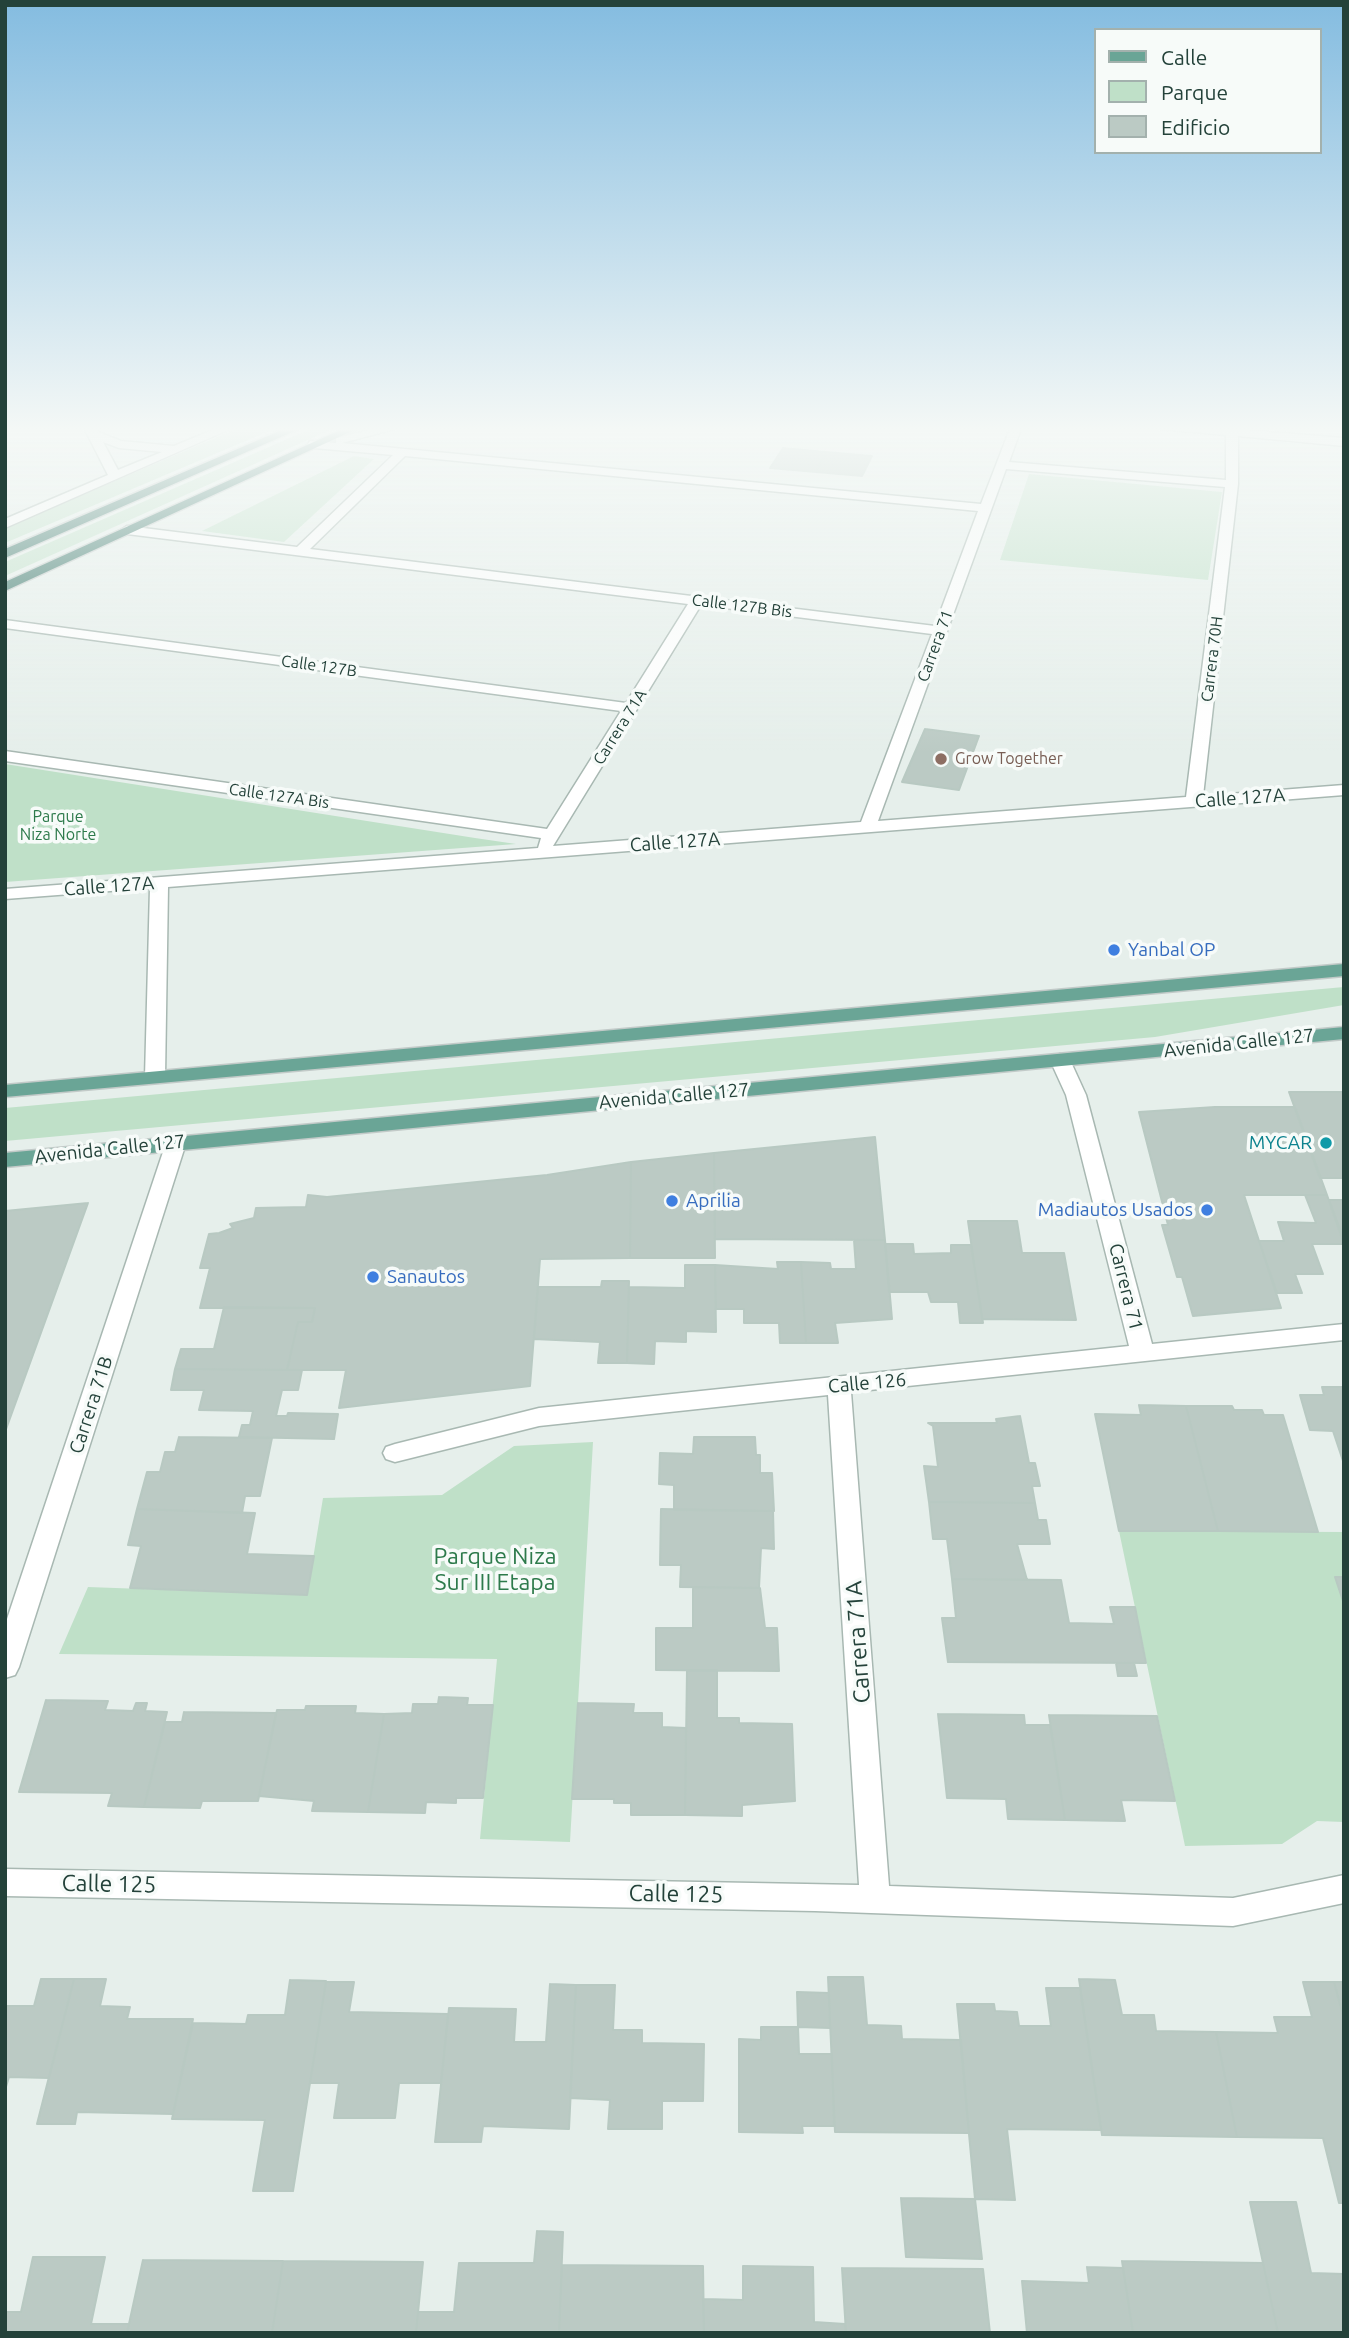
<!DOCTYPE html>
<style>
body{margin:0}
#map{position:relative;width:1349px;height:2338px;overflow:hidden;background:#e6efeb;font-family:Ubuntu,sans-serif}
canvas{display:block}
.frame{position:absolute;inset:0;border:7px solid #24423a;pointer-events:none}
.legend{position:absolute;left:1094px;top:28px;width:228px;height:126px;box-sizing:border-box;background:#f7fbf9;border:2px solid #a3b1ad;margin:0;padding:9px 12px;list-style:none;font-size:21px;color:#24423a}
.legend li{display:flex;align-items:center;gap:14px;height:35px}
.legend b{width:35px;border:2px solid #a3b1ad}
</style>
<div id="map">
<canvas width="1349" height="2338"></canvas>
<div class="frame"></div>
<ul class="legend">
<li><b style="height:9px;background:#6aa596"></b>Calle</li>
<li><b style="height:19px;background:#bfe0c8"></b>Parque</li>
<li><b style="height:19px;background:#bbcac4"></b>Edificio</li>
</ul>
</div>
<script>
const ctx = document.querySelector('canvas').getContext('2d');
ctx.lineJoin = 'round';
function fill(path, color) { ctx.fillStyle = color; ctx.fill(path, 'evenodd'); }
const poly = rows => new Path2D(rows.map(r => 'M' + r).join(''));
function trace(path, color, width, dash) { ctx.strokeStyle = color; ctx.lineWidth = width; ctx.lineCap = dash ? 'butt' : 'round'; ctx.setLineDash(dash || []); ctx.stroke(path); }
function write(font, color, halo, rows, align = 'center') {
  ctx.font = font + ' Ubuntu,sans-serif'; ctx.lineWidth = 7; ctx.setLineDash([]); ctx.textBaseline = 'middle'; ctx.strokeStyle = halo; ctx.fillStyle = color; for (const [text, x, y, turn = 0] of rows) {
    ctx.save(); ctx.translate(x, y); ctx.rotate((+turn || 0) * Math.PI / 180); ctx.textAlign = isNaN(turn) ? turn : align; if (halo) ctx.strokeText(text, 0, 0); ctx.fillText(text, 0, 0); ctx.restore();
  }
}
fill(poly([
 [243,426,281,426,5,543,5,528],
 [317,426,339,426,5,576,5,562],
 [354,456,374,459,284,542,202,531],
 [1029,474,1222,492,1208,580,1000,560],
 [5,764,475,838,516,844,5,882],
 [1344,987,1344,1005,1155,1037,5,1141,5,1108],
 [593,1442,570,1842,480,1839,497,1659,59,1654,88,1587,307,1595,323,1498,442,1495,514,1446],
 [1119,1531,1344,1532,1344,1577,1336,1578,1344,1604,1344,1822,1317,1821,1282,1844,1185,1846]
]), '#bfe0c8');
const building = poly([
 [783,448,826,452,816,472,770,468,783,448],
 [826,452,872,456,862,476,816,472,826,452],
 [925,729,979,736,959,790,902,782,925,729],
 [1289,1092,1344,1092,1344,1178,1320,1178,1289,1092],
 [1215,1107,1295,1107,1327,1195,1244,1195,1281,1308,1193,1316,1182,1277,1177,1277,1162,1225,1168,1225,1139,1112,1215,1107],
 [875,1137,885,1240,715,1239,714,1153,875,1137],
 [714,1153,715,1258,630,1258,631,1162,714,1153],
 [631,1162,630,1258,540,1259,530,1386,339,1408,346,1370,287,1370,298,1322,312,1322,315,1308,200,1308,210,1268,200,1268,209,1234,219,1233,233,1228,230,1224,254,1218,256,1208,306,1207,308,1195,327,1197,547,1175,631,1162],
 [1305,1195,1327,1195,1344,1244,1312,1244,1323,1274,1295,1274,1302,1293,1277,1293,1259,1241,1284,1241,1278,1222,1316,1223,1305,1195],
 [1329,1200,1344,1200,1344,1240,1329,1200],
 [88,1203,5,1432,5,1211,88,1203],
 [968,1221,1017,1221,1022,1253,1064,1253,1076,1320,982,1319,968,1221],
 [854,1240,885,1240,892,1319,835,1323,838,1343,806,1343,801,1262,830,1263,831,1269,856,1269,854,1240],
 [885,1244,913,1244,914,1254,951,1253,951,1245,971,1245,983,1323,960,1323,958,1302,931,1302,928,1292,889,1292,885,1244],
 [777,1262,801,1262,806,1343,780,1343,779,1323,744,1323,744,1309,716,1309,715,1265,778,1269,777,1262],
 [685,1265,715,1265,716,1332,686,1331,686,1342,655,1341,654,1364,627,1363,629,1287,685,1288,685,1265],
 [602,1281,629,1281,627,1363,598,1363,600,1342,534,1339,538,1287,601,1287,602,1281],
 [224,1307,315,1308,312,1322,298,1322,287,1370,175,1369,181,1349,214,1349,224,1307],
 [175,1369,302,1370,298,1390,282,1390,276,1416,287,1416,288,1413,338,1414,334,1439,239,1437,242,1425,250,1425,253,1411,199,1410,204,1390,171,1390,175,1369],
 [1322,1387,1344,1387,1344,1464,1333,1431,1310,1430,1300,1395,1324,1395,1322,1387],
 [1139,1405,1186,1406,1218,1531,1119,1531,1095,1414,1141,1415,1139,1405],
 [1186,1406,1232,1406,1234,1410,1262,1410,1264,1415,1283,1415,1318,1532,1218,1531,1186,1406],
 [1020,1416,1029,1463,1035,1463,1040,1486,1032,1486,1035,1503,929,1502,924,1466,938,1467,933,1426,928,1423,997,1423,996,1419,1020,1416],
 [179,1437,272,1438,260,1496,245,1496,242,1513,137,1509,147,1472,160,1472,165,1452,175,1452,179,1437],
 [694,1437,755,1437,756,1455,760,1455,760,1473,772,1473,774,1511,674,1510,674,1485,659,1484,660,1453,693,1454,694,1437],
 [929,1502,1035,1503,1038,1520,1046,1520,1050,1544,1017,1544,1027,1580,952,1579,947,1539,933,1539,929,1502],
 [137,1509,255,1513,247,1554,314,1556,307,1595,130,1588,141,1546,128,1545,137,1509],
 [661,1509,773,1511,774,1549,761,1548,759,1588,680,1587,681,1565,660,1565,661,1509],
 [1335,1577,1344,1577,1344,1604,1335,1577],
 [952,1579,1061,1580,1069,1623,1114,1624,1110,1607,1135,1607,1146,1663,948,1662,942,1618,956,1618,952,1579],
 [693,1587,760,1588,765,1628,777,1628,779,1671,656,1670,656,1628,693,1628,693,1587],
 [1116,1663,1134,1663,1137,1676,1118,1676,1116,1663],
 [687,1670,717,1670,717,1718,739,1718,739,1723,792,1724,795,1801,742,1805,742,1816,685,1815,687,1670],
 [439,1697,468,1698,467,1705,493,1705,483,1798,456,1798,456,1803,426,1802,425,1813,368,1812,384,1714,412,1713,413,1704,438,1704,439,1697],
 [46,1700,108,1701,105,1710,133,1711,136,1703,147,1703,145,1711,167,1712,144,1807,108,1806,112,1793,19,1792,46,1700],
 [578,1703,634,1704,633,1713,662,1713,662,1727,686,1728,685,1815,631,1815,631,1803,614,1803,614,1799,572,1799,578,1703],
 [306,1706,356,1706,355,1713,384,1714,368,1812,312,1811,314,1801,259,1796,277,1710,305,1710,306,1706],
 [184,1712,276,1713,258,1801,202,1801,200,1808,144,1807,165,1722,182,1722,184,1712],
 [938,1714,1024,1715,1025,1725,1050,1725,1065,1820,1008,1819,1006,1799,947,1798,938,1714],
 [1049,1715,1157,1716,1175,1801,1121,1800,1125,1821,1065,1820,1049,1715],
 [828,1977,863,1977,867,2025,901,2026,902,2039,961,2040,969,2133,835,2132,828,1977],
 [41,1979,74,1979,49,2078,9,2077,5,2090,5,2006,34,2006,41,1979],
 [74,1979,106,1979,100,2006,130,2007,127,2019,193,2019,173,2114,77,2112,75,2124,37,2124,74,1979],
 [1079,1979,1115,1980,1122,2015,1154,2015,1156,2031,1216,2032,1237,2137,1102,2135,1079,1979],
 [290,1980,326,1981,293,2191,253,2191,265,2120,172,2119,193,2023,246,2024,248,2015,285,2015,290,1980],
 [326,1982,354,1982,349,2012,448,2014,441,2083,399,2083,395,2118,334,2118,339,2083,310,2083,326,1982],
 [1303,1982,1334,1982,1344,2019,1344,2203,1339,2203,1323,2138,1237,2137,1216,2032,1278,2033,1274,2017,1312,2017,1303,1982],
 [1334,1982,1344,1982,1344,2019,1334,1982],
 [550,1984,576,1985,569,2129,483,2126,481,2142,435,2142,449,2008,516,2009,514,2042,546,2042,550,1984],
 [576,1985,615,1985,613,2030,642,2030,642,2043,704,2044,703,2101,662,2101,662,2129,608,2129,610,2100,570,2098,576,1985],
 [1046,1988,1080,1988,1101,2130,1007,2129,1015,2200,975,2199,957,2004,994,2004,995,2011,1017,2012,1019,2026,1051,2026,1046,1988],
 [797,1992,829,1993,830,2028,798,2027,797,1992],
 [761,2027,798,2027,799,2054,832,2054,834,2126,802,2126,803,2133,739,2132,739,2039,761,2040,761,2027],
 [901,2198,975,2199,982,2259,906,2257,901,2198],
 [1250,2202,1296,2202,1311,2273,1344,2274,1344,2333,1278,2333,1250,2202],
 [537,2231,563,2232,559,2333,416,2333,418,2312,454,2312,459,2263,534,2263,537,2231],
 [33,2257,105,2257,91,2324,129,2324,127,2333,5,2333,5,2312,21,2312,33,2257],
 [143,2260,283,2261,272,2333,127,2333,143,2260],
 [283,2261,423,2262,416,2333,272,2333,283,2261],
 [1122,2261,1263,2263,1278,2333,1133,2333,1122,2261],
 [562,2265,703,2266,704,2333,559,2333,562,2265],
 [743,2266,813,2267,814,2322,845,2324,846,2333,704,2333,703,2299,743,2300,743,2266],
 [1087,2267,1123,2268,1133,2333,1027,2333,1022,2281,1089,2283,1087,2267],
 [842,2268,983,2269,990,2333,846,2333,842,2268]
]);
fill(building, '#bbcac4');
trace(building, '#b8c9c2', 2);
const street = poly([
 [222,426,237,426,5,528,5,519,108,475,85,430,87,428,95,428,98,432,121,441,174,446,222,426],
 [103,442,119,448,162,452,118,470,103,442],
 [387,426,406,426,342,443,981,504,1011,426,1022,426,1009,462,1226,480,1226,435,1160,429,1155,426,1195,426,1344,438,1344,446,1238,436,1238,484,1203,796,1344,785,1344,795,168,887,165,1077,162,1081,148,1081,145,1077,150,888,5,899,5,889,538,848,541,838,5,761,5,751,547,829,621,711,5,628,5,620,626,703,688,604,127,534,121,530,127,526,297,547,393,455,314,448,308,444,310,441,336,443,336,438,387,426],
 [405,456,978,511,935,626,310,549,405,456],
 [1006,469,1225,487,1186,797,878,821,1006,469],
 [701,605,932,634,861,822,553,846,701,605],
 [1060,1054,1070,1060,1086,1095,1152,1344,1344,1324,1344,1340,851,1392,889,1886,1233,1898,1344,1875,1344,1903,1233,1926,815,1911,5,1896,5,1869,859,1885,828,1395,539,1426,395,1462,386,1459,383,1453,386,1447,395,1444,539,1408,1129,1346,1066,1095,1050,1060,1060,1054],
 [176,1137,186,1143,19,1667,15,1675,5,1678,5,1625,166,1143,176,1137]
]);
const primary = poly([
 [1344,964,1344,976,5,1097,5,1085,1344,964],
 [1344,1027,1344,1039,5,1167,5,1153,1344,1027]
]);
const highway = poly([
 [291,426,306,426,5,558,5,549,291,426],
 [349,426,363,426,5,591,5,582,349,426]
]);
trace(street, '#a8b8b2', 3);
trace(primary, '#c2cac8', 3);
trace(highway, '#c2cac8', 3);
fill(street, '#fff');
fill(primary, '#6aa596');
fill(highway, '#2f6f62');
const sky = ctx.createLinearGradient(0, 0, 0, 753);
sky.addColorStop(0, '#84bce0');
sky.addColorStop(0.57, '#f4f8f6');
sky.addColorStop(1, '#f4f8f600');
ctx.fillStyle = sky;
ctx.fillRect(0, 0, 1349, 753);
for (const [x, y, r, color] of [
 [941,759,7,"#8d6e63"],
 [1114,950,7,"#3f7fe0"],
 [1326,1143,7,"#0f9aa8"],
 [672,1201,7,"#3f7fe0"],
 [1207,1210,7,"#3f7fe0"],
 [373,1277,7,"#3f7fe0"]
]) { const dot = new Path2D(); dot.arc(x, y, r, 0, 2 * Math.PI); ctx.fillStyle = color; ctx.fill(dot); trace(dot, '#f7fbf9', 2.5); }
write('16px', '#24423a', '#f7fbf9', [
 ["Calle 127B Bis",742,606,7],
 ["Carrera 71",935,646,-70],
 ["Carrera 70H",1212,659,-83],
 ["Calle 127B",319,666,8],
 ["Carrera 71A",620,727,-58],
 ["Calle 127A Bis",279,796,8]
]);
write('16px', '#785e54', '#f7fbf9', [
 ["Grow Together",955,759]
], 'left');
write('16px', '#2d7a4b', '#f7fbf9', [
 ["Parque",58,817],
 ["Niza Norte",58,835]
]);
write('19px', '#24423a', '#f7fbf9', [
 ["Calle 127A",1240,798,-4],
 ["Calle 127A",675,842,-4],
 ["Calle 127A",109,886,-4],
 ["Avenida Calle 127",1239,1043,-6],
 ["Avenida Calle 127",674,1096,-5],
 ["Avenida Calle 127",110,1149,-6],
 ["Carrera 71",1126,1287,76],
 ["Calle 126",867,1383,-5],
 ["Carrera 71B",91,1405,-72]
]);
write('19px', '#366cbe', '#f7fbf9', [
 ["Yanbal OP",1128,950],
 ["Aprilia",686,1201],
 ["Madiautos Usados",1193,1210,"right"],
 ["Sanautos",387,1277]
], 'left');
write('19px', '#0d838f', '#f7fbf9', [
 ["MYCAR",1312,1143]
], 'right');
write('23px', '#2d7a4b', '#f7fbf9', [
 ["Parque Niza",495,1556],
 ["Sur III Etapa",495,1582]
]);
write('23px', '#24423a', '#f7fbf9', [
 ["Carrera 71A",858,1642,-94],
 ["Calle 125",109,1884,1],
 ["Calle 125",676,1894,1]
]);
</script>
